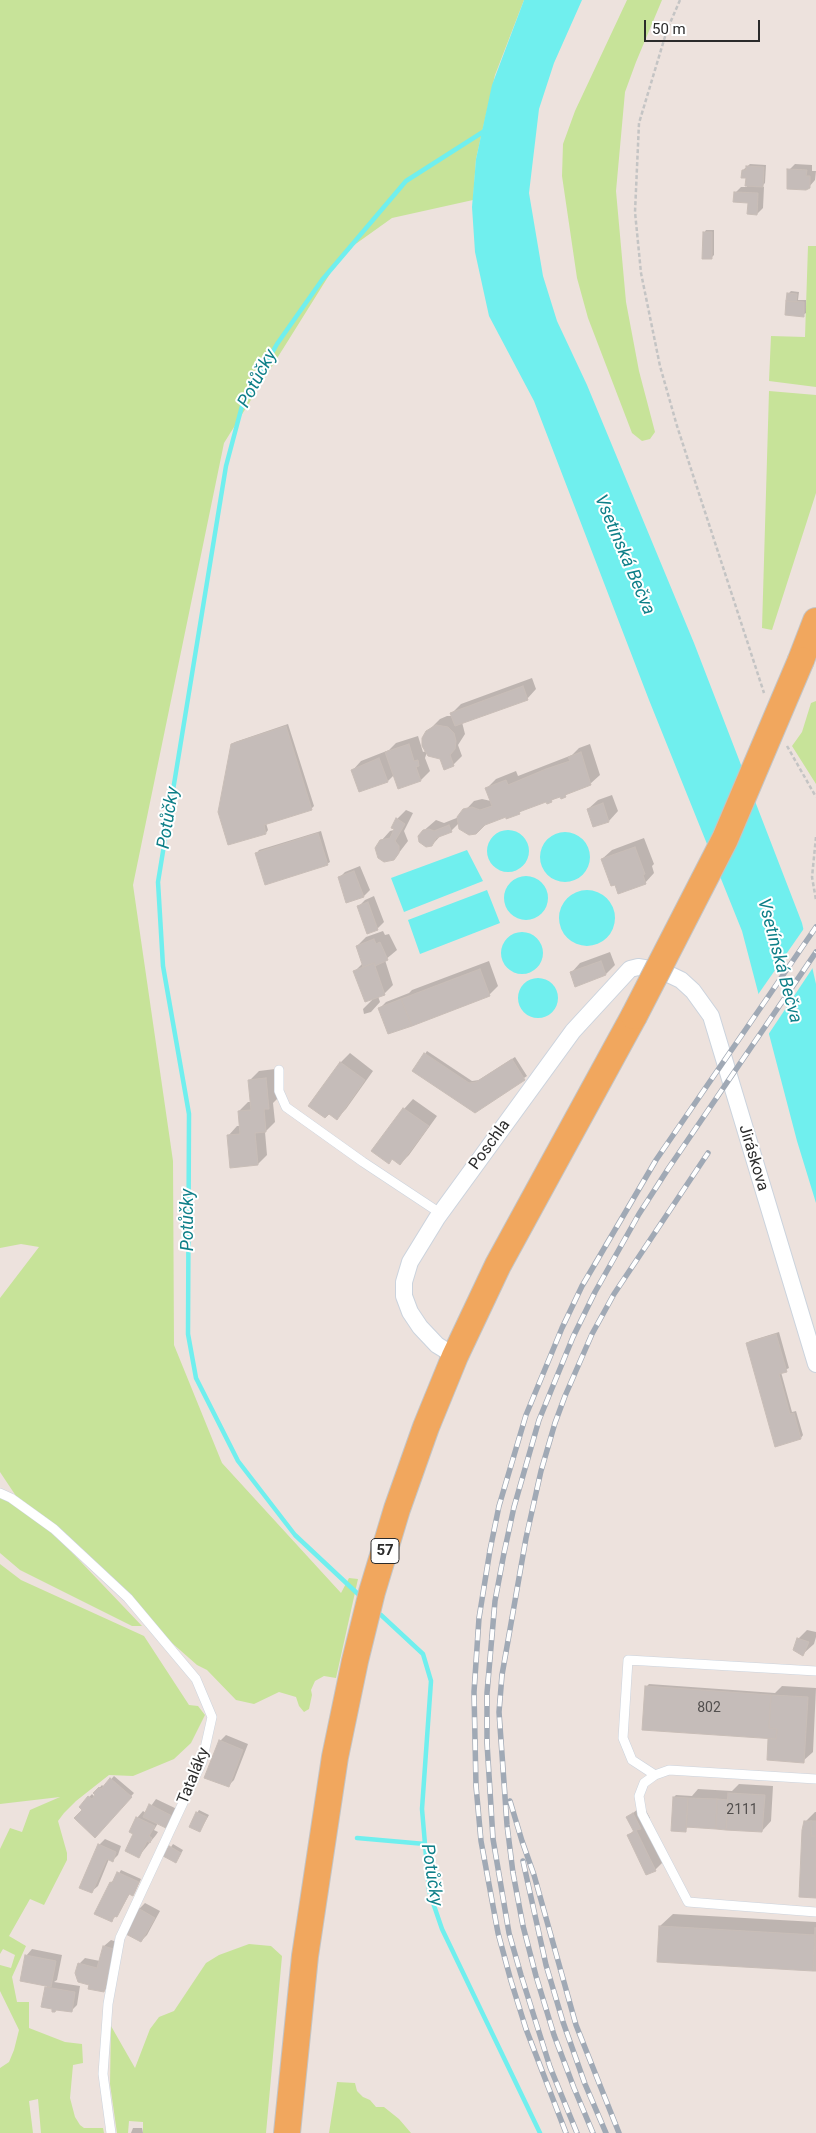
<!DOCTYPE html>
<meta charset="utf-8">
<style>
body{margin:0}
#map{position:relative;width:816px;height:2133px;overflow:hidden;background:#ede2dd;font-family:Roboto,sans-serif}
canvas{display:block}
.scale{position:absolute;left:644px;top:20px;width:116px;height:22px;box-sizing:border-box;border:2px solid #2b2b2b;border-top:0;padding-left:6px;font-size:15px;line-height:18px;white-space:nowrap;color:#2b2b2b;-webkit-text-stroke:4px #fff;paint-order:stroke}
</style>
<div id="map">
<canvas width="816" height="2133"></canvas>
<div class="scale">50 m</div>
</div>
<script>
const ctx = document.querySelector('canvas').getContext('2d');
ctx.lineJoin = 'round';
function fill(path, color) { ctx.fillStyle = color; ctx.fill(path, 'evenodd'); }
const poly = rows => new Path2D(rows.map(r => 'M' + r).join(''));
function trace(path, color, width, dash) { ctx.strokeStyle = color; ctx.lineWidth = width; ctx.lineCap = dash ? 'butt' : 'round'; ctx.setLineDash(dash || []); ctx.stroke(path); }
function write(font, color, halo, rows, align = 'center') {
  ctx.font = font + ' Roboto,sans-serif'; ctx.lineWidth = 4; ctx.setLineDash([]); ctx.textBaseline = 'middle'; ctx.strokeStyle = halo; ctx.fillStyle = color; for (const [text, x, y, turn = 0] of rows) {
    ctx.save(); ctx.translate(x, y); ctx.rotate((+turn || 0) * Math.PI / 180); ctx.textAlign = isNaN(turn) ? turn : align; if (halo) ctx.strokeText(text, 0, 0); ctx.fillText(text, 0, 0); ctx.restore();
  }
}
fill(poly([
 [0,0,524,0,495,75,490,97,476,159,473,200,392,218,343,253,224,443,133,885,173,1161,174,1345,222,1463,341,1593,349,1578,358,1579,336,1678,324,1676,315,1681,311,1690,312,1695,309,1709,304,1712,299,1706,296,1697,279,1692,254,1704,236,1700,207,1670,197,1665,147,1621,88,1558,48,1519,16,1496,0,1472,0,1298,39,1247,21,1244,0,1248],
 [627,0,662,0,636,62,625,92,616,191,626,302,639,371,655,432,650,439,642,441,632,433,588,318,577,278,562,176,563,144,575,111],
 [808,246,816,246,816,387,769,381,771,336,805,337],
 [769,391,816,395,816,493,772,630,762,628],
 [816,701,816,784,792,746,802,732,811,703],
 [0,1497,32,1515,61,1541,142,1626,132,1626,20,1570,0,1553],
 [0,1564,21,1580,144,1636,189,1705,198,1706,205,1715,191,1743,174,1759,133,1776,109,1775,76,1801,64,1813,58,1821,67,1853,67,1860,44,1905,30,1899,9,1936,26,1946,12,1977,17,2002,29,2002,29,2028,65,2042,82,2044,83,2063,73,2065,70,2098,75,2117,80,2125,84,2128,103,2128,104,2133,41,2133,38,2099,29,2101,33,2133,0,2133,0,2068,9,2062,14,2050,19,2030,0,1991,0,1965,11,1968,15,1955,3,1949,0,1954,0,1849,10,1828,22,1832,30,1810,60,1797,0,1804],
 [249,1944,271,1946,282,1956,266,2133,143,2133,143,2122,129,2121,128,2133,117,2133,110,2084,111,2026,135,2068,150,2029,159,2017,174,2011,206,1963,219,1955],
 [337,2082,355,2083,357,2091,363,2097,370,2100,376,2107,384,2107,399,2119,411,2133,329,2133]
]), '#c7e399');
fill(poly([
 [524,0,582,0,554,63,539,109,529,193,543,276,557,321,587,385,694,643,802,923,816,984,816,1203,797,1141,742,931,649,700,534,401,489,316,475,252,472,207,476,159,492,85],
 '487 851a21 21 0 1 1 42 0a21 21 0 1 1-42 0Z',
 '540 857a25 25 0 1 1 50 0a25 25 0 1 1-50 0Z',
 [467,850,483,881,404,912,391,878],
 '504 898a22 22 0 1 1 44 0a22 22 0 1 1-44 0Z',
 '559 918a28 28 0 1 1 56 0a28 28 0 1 1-56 0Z',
 [487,890,500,923,420,954,408,920],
 '501 953a21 21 0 1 1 42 0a21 21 0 1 1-42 0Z',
 '518 998a20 20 0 1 1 40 0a20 20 0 1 1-40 0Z'
]), '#70efee');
fill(poly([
 [805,927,814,966,768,1035,757,996]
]), '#ede2dd');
fill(poly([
 [750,164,766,165,765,183,761,187,764,187,763,208,757,214,749,202,735,193,741,187,747,187,747,177,743,170],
 [795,164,812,165,812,171,816,171,815,180,809,187,789,170],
 [706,230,714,230,714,255,711,258,704,233],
 [791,291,799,292,798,300,806,300,806,313,803,315,788,294],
 [532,678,536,689,527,699,462,722,465,734,458,745,462,756,453,765,427,752,425,758,430,771,421,780,399,788,394,775,388,781,359,791,352,771,361,761,389,750,396,743,418,736,423,752,426,751,425,734,440,719,447,716,453,716,452,713,461,704],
 [288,724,314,806,311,809,266,823,268,830,266,833,232,744,235,742],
 [590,744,600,775,590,784,570,791,565,796,561,795,551,801,546,800,523,809,519,813,506,815,488,822,473,834,458,824,451,831,442,834,433,844,426,846,422,844,419,838,421,833,436,820,444,823,459,817,474,801,482,799,491,801,487,788,496,779,516,771,518,776,572,755,579,748],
 [612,795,618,811,609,821,594,826,588,809,598,800],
 [406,810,413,813,404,831,408,841,395,858,381,841,390,831,394,830,397,819],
 [321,831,330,862,327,864,257,853,259,850],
 [644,838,654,864,652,866,654,873,645,883,615,884,602,859,612,850],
 [360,866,370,890,364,896,347,902,339,878,345,872],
 [374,896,384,922,378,928,368,932,358,907,365,900],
 [383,931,385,935,389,934,397,950,385,960,393,985,384,994,378,996,380,1002,371,1012,364,1014,363,1009,375,997,355,971,363,963,357,946,366,937],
 [610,952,615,965,606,974,571,973,580,963],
 [489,961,498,986,489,995,380,1008,386,1002,409,993,412,990],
 [427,1051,472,1081,479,1080,515,1057,527,1076,475,1111,425,1054],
 [350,1053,373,1071,346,1109,337,1118,329,1112,340,1063],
 [275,1069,278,1098,273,1103,275,1122,265,1132,267,1155,258,1164,228,1136,237,1126,240,1126,239,1111,248,1102,252,1102,250,1080,259,1071],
 [413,1099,437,1116,409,1155,400,1164,393,1158,373,1151,404,1109],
 [779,1332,789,1368,781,1372,792,1412,796,1411,803,1435,801,1438,747,1344,750,1341],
 [807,1630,816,1632,816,1637,814,1644,804,1653,798,1639],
 [649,1684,775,1693,782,1686,816,1688,813,1752,803,1761,768,1759,769,1738,646,1687],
 [226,1735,248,1744,234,1780,228,1786,220,1741],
 [114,1776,134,1793,95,1836,80,1807,92,1794,95,1797,97,1795,95,1793,102,1785,104,1787],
 [739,1784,773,1786,771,1821,762,1831,688,1826,685,1831,674,1797,676,1795,692,1796,698,1789,732,1791],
 [156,1799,179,1810,173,1822,158,1823,154,1830,158,1832,156,1835,139,1856,135,1833,131,1831,137,1818,143,1811,146,1813],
 [643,1805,650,1818,646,1822,664,1861,655,1870,629,1835,634,1830,628,1817],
 [199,1810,209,1815,200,1831,197,1813],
 [815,1812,816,1812,816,1897,806,1821],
 [105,1839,121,1846,118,1855,112,1861,109,1859,98,1886,91,1892,99,1845],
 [173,1844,183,1850,178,1859,165,1856],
 [121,1870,141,1879,135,1892,132,1895,130,1893,119,1913,111,1921,111,1882,115,1880],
 [145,1903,160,1911,147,1935,141,1941,139,1909],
 [673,1914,816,1922,816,1970,660,1926],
 [111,1940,120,1943,110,1985,104,1991,91,1985,79,1964,85,1958,100,1961,104,1946],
 [32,1949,62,1955,57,1980,54,1982,80,1986,77,2005,71,2011,46,1988,48,1985,26,1956],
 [133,2128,142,2128,143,2133,131,2133]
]), '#0003');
trace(poly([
 [358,1594,295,1535,238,1461,196,1378,188,1334,189,1114,163,966,158,882,226,466,242,406,277,344,322,280,406,181,486,130],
 [381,1615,423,1654,431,1681,422,1809,429,1891,442,1929,540,2133],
 [357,1838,425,1844]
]), '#70efee', 4.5);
const building = poly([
 [746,166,764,167,763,187,745,186,746,178,741,178,742,170,746,170,746,166],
 [787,169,807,170,806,176,810,176,810,188,806,190,787,189,787,169],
 [734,192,758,193,757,215,747,214,748,203,733,202,734,192],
 [703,232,712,232,712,259,702,259,703,232],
 [787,293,797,294,796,302,786,301,787,293],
 [786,301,804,302,804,317,785,315,786,301],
 [523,686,528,700,455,726,450,713,523,686],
 [436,725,448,727,454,733,456,741,455,749,450,755,454,766,444,770,440,759,428,756,422,746,422,738,426,731,436,725],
 [286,726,312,810,264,825,266,834,228,845,218,812,231,744,286,726],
 [409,744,414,761,418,760,419,766,416,767,421,781,398,789,385,752,409,744],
 [581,752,591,785,565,795,566,797,561,799,560,797,551,800,552,802,547,804,546,802,519,812,520,814,506,819,506,817,485,825,476,834,469,835,459,829,457,817,463,809,472,807,480,810,492,806,485,788,506,780,508,785,546,769,570,761,568,757,581,752],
 [379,758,388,782,359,792,351,770,379,758],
 [603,803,609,822,593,827,587,809,603,803],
 [396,818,405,824,395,841,399,846,399,853,394,860,384,862,378,858,375,848,380,840,390,838,394,829,391,828,396,818],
 [449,825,452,832,436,838,432,846,426,847,419,842,418,836,423,830,429,829,434,831,449,825],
 [318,833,328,865,265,885,255,853,318,833],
 [635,847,645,874,643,875,646,884,618,894,615,885,611,886,601,859,635,847],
 [354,871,364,897,346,903,338,877,354,871],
 [368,902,378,930,367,934,357,906,368,902],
 [374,939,376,944,380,942,388,960,375,966,374,963,363,967,356,946,374,939],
 [601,961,606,975,575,987,570,972,601,961],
 [374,963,385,995,365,1002,353,971,374,963],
 [480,969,490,996,412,1026,401,999,480,969],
 [401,999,412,1026,388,1034,378,1008,401,999],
 [424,1053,469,1083,476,1082,512,1059,525,1080,475,1113,412,1071,424,1053],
 [340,1062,365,1080,337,1120,329,1114,325,1118,308,1106,340,1062],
 [266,1078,269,1109,264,1109,266,1132,255,1133,258,1165,230,1168,227,1135,240,1134,238,1111,251,1110,248,1080,266,1078],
 [403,1108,429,1126,400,1165,392,1159,389,1164,371,1151,403,1108],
 [776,1334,787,1372,779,1374,790,1414,794,1413,801,1439,775,1447,746,1343,776,1334],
 [797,1638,809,1642,803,1656,793,1650,797,1638],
 [645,1686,771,1695,769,1728,777,1729,776,1739,642,1730,645,1686],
 [771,1695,808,1697,804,1763,767,1760,768,1739,776,1739,777,1729,769,1728,771,1695],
 [219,1740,243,1750,229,1787,204,1778,219,1740],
 [110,1778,132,1797,95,1838,74,1818,82,1810,79,1807,88,1796,92,1799,95,1795,93,1793,99,1787,101,1789,110,1778],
 [728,1793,765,1795,762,1832,726,1830,728,1793],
 [673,1797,688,1798,686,1832,671,1831,673,1797],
 [688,1798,717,1799,716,1829,686,1827,688,1798],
 [717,1799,728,1800,726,1830,716,1829,717,1799],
 [149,1804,174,1817,168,1829,143,1817,149,1804],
 [196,1812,207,1817,200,1832,189,1827,196,1812],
 [633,1813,641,1829,636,1830,656,1871,646,1875,627,1835,634,1832,626,1817,633,1813],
 [136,1817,155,1826,149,1836,152,1838,150,1843,147,1841,139,1858,125,1851,133,1834,129,1832,136,1817],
 [804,1821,812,1821,811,1836,816,1836,816,1898,799,1897,802,1830,804,1821],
 [811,1821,816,1821,816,1836,811,1836,811,1821],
 [98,1844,116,1852,113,1862,107,1859,92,1893,79,1888,98,1844],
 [169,1846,181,1853,176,1863,163,1856,169,1846],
 [117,1872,139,1882,133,1896,129,1894,117,1917,114,1916,112,1922,94,1914,110,1882,112,1883,117,1872],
 [138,1908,155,1918,141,1942,124,1933,138,1908],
 [659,1926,815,1935,813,1971,657,1962,659,1926],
 [815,1928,816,1928,816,1971,813,1971,815,1928],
 [103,1946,114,1949,104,1992,88,1989,89,1985,78,1982,75,1973,78,1963,97,1968,103,1946],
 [25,1955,56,1961,51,1987,20,1981,25,1955],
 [45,1987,75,1992,72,2012,56,2010,55,2012,52,2012,52,2009,41,2007,45,1987]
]);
fill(building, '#c5bcb9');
trace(building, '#c8bdb7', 1);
const lane = poly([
 [279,1070,279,1091,286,1107,363,1162,440,1213],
 [0,1493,11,1498,54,1529,128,1598,196,1679,212,1717,202,1762,120,1938,108,2004,103,2074,111,2133],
 [655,1775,632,1760,623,1738,628,1660,816,1671],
 [816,1779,669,1770,655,1775,644,1783,639,1796,642,1814,688,1902,816,1912]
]);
const street = poly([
 [455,1356,437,1345,420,1327,410,1312,404,1296,404,1282,410,1262,437,1218,573,1031,630,969,638,967,662,971,681,980,693,991,711,1016,816,1364]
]);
const primary = poly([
 [801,660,816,621],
 [287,2133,305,1956,335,1757,355,1661,372,1592,397,1509,426,1427,455,1356,498,1265,634,1016]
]);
trace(lane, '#cbd3dd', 10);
trace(street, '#cbd3dd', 18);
trace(primary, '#c4c4c4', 28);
trace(poly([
 [680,0,667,30,639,123,635,212,641,273,660,366,677,426,764,693],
 [787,746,816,797],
 [816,837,812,877,816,900]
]), '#c4c4c4', 2.5, [4, 2.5]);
trace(lane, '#fff', 9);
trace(street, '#fff', 16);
trace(primary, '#f1a75e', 26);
const rail = poly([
 [510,1801,522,1841,534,1875,576,2025,619,2133],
 [523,1861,546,1965,563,2022,585,2084,606,2133],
 [566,2133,526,2029,511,1981,498,1933,481,1841,476,1786,474,1692,479,1618,490,1550,499,1506,526,1415,562,1328,582,1286,656,1160,816,927],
 [577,2133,550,2067,521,1975,509,1933,493,1839,487,1743,487,1693,495,1601,504,1553,514,1507,539,1420,573,1337,595,1292,639,1214,668,1169,816,952],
 [593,2133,574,2088,554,2035,536,1976,523,1926,513,1873,507,1825,499,1712,502,1675,526,1538,541,1471,555,1423,565,1396,592,1334,614,1294,708,1153]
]);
trace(rail, '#a0a9b5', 5.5);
trace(rail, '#fff', 4, [11]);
const primaryBridge = poly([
 [634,1016,725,839,801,660]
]);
trace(primaryBridge, '#c4c4c4', 28, []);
trace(primaryBridge, '#f1a75e', 26);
write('14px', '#524f4e', null, [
 ["802",709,1708],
 ["2111",742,1810]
]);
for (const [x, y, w] of [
 [385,1551,28]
]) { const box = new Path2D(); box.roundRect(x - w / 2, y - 12.5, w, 25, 4); ctx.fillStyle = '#fff'; ctx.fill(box); trace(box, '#2b2b2b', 1); }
write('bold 15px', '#2b2b2b', null, [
 ["57",385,1551]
]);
write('16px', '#2b2b2b', '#fff', [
 ["Poschla",490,1145,-54],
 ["Jiráskova",753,1158,73],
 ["Tataláky",194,1776,-68]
]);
write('italic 18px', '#0e7f88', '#fff', [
 ["Potůčky",258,379,-62],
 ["Vsetínská Bečva",624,555,67],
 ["Potůčky",169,818,-81],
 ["Vsetínská Bečva",779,961,75],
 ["Potůčky",188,1220,-90],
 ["Potůčky",431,1875,81]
]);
</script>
